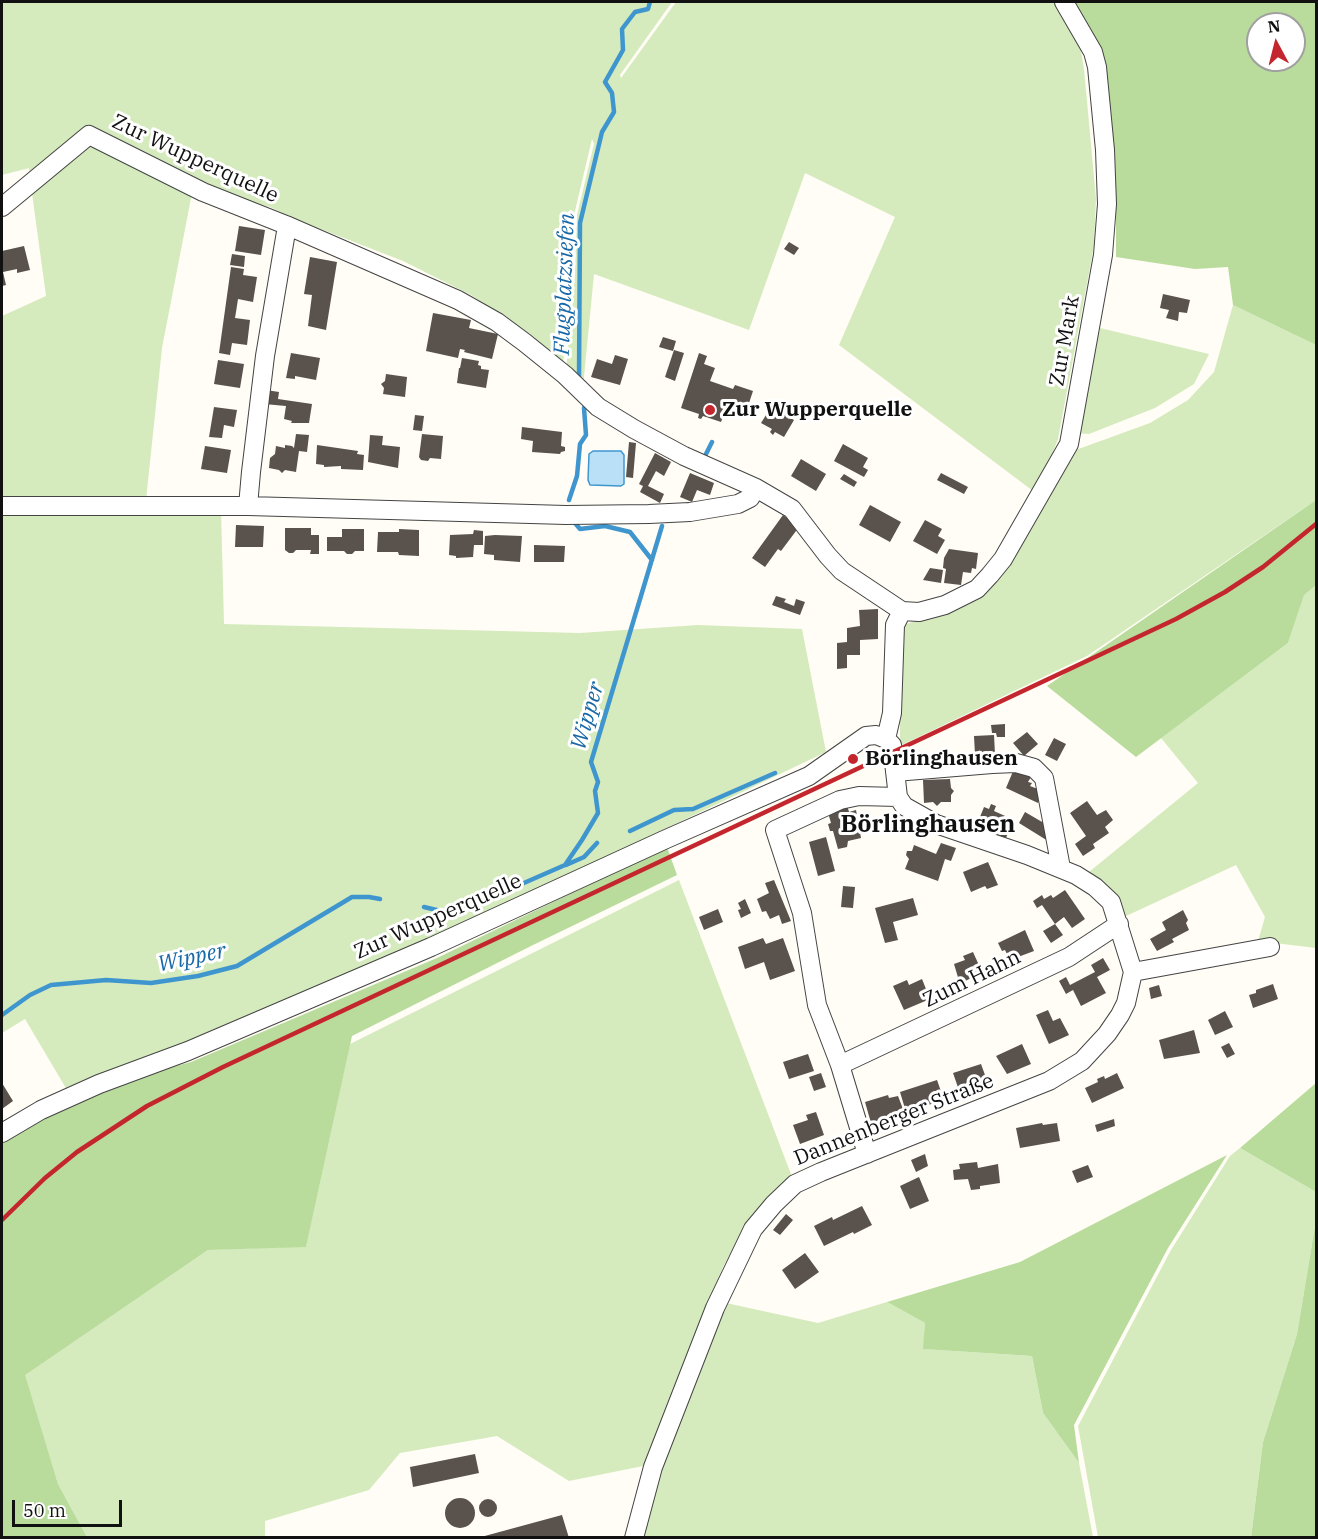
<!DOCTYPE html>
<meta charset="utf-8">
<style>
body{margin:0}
#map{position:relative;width:1318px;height:1539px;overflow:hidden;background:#fffdf5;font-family:"IBM Plex Serif",serif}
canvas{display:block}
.frame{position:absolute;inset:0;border:3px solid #111;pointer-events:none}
.north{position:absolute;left:1246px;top:12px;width:60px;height:60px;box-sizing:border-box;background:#fff;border:2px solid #a0a0a0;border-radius:50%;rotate:353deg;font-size:16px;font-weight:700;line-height:24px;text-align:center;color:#111}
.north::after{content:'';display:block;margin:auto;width:21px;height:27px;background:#c4262e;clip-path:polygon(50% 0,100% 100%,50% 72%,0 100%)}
.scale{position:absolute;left:12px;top:1500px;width:110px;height:27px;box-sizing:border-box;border:3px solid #111;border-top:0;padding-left:8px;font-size:18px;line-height:21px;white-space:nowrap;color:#111;-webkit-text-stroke:4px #fff;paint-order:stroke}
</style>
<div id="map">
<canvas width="1318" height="1539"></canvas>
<div class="frame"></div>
<div class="north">N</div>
<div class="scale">50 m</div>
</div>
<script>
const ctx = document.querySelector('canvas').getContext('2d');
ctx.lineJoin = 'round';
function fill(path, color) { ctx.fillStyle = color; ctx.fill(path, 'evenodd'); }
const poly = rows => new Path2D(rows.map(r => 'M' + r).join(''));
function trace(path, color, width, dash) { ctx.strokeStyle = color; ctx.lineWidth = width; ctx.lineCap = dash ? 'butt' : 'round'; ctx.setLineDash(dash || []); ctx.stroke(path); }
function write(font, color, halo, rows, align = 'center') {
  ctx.font = font + ' "IBM Plex Serif",serif'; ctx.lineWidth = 6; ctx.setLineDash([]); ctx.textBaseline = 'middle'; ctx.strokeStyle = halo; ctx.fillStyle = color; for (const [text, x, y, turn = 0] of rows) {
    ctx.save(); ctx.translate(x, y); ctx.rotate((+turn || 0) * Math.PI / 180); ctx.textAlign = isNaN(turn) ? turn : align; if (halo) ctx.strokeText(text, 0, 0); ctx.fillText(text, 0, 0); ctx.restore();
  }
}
fill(poly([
 [2,2,672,2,620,75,621,78,676,2,1055,2,1068,20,1080,45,1084,69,1096,199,1094,246,1058,439,1049,462,1033,491,839,345,895,217,805,173,749,330,594,274,583,387,566,371,575,275,577,215,594,144,592,139,574,215,572,275,563,364,530,334,471,295,403,261,295,219,270,207,205,189,92,133,30,179,29,168,2,175],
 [88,138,192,193,162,348,146,500,2,501,2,316,46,296,31,186],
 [1233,305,1316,345,1316,500,1087,656,900,746,900,631,903,625,950,610,968,601,1073,451,1150,423,1188,400,1214,372],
 [1100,328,1209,354,1194,384,1155,408,1089,434,1077,433],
 [2,508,221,510,224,624,580,633,698,625,802,629,826,752,420,946,70,1095,25,1019,2,1033],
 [1316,585,1316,948,1258,941,1265,917,1236,865,1124,917,1116,896,1089,872,1198,783,1161,738,1288,643,1304,594],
 [679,880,792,1177,765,1200,743,1230,723,1267,682,1366,648,1465,569,1481,497,1436,400,1453,369,1490,265,1521,265,1537,87,1537,58,1484,24,1375,208,1250,306,1246,350,1044],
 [1240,1148,1316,1192,1316,1220,1297,1334,1263,1442,1251,1537,1098,1537,1078,1426,1171,1250,1230,1156],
 [887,1302,925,1323,924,1349,1032,1356,1043,1413,1079,1463,1093,1537,638,1538,660,1469,726,1303,818,1323]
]), '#d5ebbd');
fill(poly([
 [1075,2,1316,2,1316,345,1233,305,1228,267,1195,269,1116,257,1116,211,1113,154,1102,51],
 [1258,24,1294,24,1294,60,1258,60],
 [1316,500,1316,585,1304,595,1288,643,1136,757,1047,686],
 [667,847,677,875,531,946,352,1036,306,1247,208,1250,25,1375,58,1484,87,1537,2,1537,2,1134,99,1086,191,1062,437,958],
 [1316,1083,1316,1192,1240,1148],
 [1227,1155,1168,1248,1074,1425,1079,1463,1043,1413,1032,1356,923,1349,925,1323,887,1302,1020,1262],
 [1316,1220,1316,1537,1251,1537,1263,1442,1297,1334]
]), '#b9dc9c');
const water = poly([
 [593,451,621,451,624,455,624,484,621,486,590,485,588,480,589,454,593,451]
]);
fill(water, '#b9e0f7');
trace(water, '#3f96cf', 1.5);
trace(poly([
 [579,377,580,223,602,132,614,112,612,93,605,82,623,50,622,29,635,12,648,9,650,2],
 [706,454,712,442],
 [569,500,577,476,580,444,586,435,584,408],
 [575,523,580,529,605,526,630,532,652,560],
 [630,831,674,810,693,809,775,773],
 [566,865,584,857,597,843],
 [424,907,453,914,565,865,582,840,598,813,595,791,598,782,591,762,662,526],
 [2,1015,30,995,51,985,106,980,151,983,198,976,237,966,352,897,369,897,380,899]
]), '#3f96cf', 4.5);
fill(poly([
 [239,226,265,230,261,255,235,251],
 [789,242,799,248,794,255,784,249],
 [24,246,30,270,17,273,17,269,3,272,6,285,2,286,2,251],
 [232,254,245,256,244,267,230,265],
 [310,257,337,262,326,330,308,326,312,295,304,294],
 [231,267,244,269,243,275,257,277,253,302,238,299,236,312,235,318,250,320,247,345,232,343,230,355,219,353],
 [1163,294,1190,300,1187,313,1179,312,1178,321,1166,318,1169,310,1160,308],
 [433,313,471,320,469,328,498,334,492,359,464,352,465,350,460,349,458,358,426,351],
 [663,337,676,341,673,351,659,347],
 [674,350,684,353,675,381,665,377],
 [291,353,320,358,316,380,295,376,295,379,286,378],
 [699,353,707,356,704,364,715,368,710,381,733,389,735,385,753,391,748,406,729,400,721,422,703,416,701,419,698,418,699,414,681,408],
 [615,355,628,359,620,385,591,377,597,359,612,364],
 [462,358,479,361,478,365,481,366,481,369,489,370,486,388,457,383,459,368,460,368],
 [218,360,244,364,240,388,214,384],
 [386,374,407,377,405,397,383,394,384,388,381,384,385,381],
 [266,390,279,392,278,399,312,404,309,423,291,423,292,421,284,419,286,406,264,404],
 [214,407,237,410,234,427,224,425,222,438,209,437],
 [771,407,794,420,784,437,775,432,773,435,770,432,772,429,761,423],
 [415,415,424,416,422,431,413,430],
 [522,427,562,432,561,446,565,447,565,451,561,452,560,454,532,452,533,441,521,439],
 [296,434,309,435,307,452,299,451,296,472,285,470,282,473,279,470,269,468,270,458,275,454,276,446,285,448,285,445,292,446,294,448],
 [422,434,443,436,441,459,430,458,428,461,421,460,419,457],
 [370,435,383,436,382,445,400,447,398,468,368,462],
 [629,442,636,443,633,478,626,477],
 [843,444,868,458,863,467,868,470,864,477,834,461],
 [317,445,358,451,357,454,364,455,363,470,341,469,341,466,324,467,324,465,316,464],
 [205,446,231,450,227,473,201,469],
 [655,453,671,462,664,476,656,471,648,486,664,494,660,503,640,492,643,486,639,484],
 [801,459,826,474,816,491,791,476],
 [690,473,714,483,710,495,697,490,692,502,680,497],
 [941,473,968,487,964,494,937,480],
 [844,474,857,482,854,487,840,479],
 [870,505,901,522,890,542,859,525],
 [783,515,799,527,781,551,778,549,765,567,752,558],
 [925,520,942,529,938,536,945,540,937,554,913,541],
 [236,525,264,526,263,547,235,547],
 [285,528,311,528,311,535,319,535,319,554,310,554,311,550,296,550,293,553,289,553,285,550],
 [342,529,364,529,364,551,355,551,352,554,347,554,344,551,327,551,327,537,342,537],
 [399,529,419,530,419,556,399,555,398,552,377,552,378,532,399,532],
 [474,530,483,531,483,545,474,545,473,557,456,558,456,556,449,555,450,535,473,534],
 [495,535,522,536,520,562,494,560,494,555,484,554,485,536],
 [534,545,565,546,564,562,534,562],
 [949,549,978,553,976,569,972,568,971,573,963,572,961,585,944,583,946,569,943,568,944,558],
 [930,568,943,570,941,583,923,580],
 [776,596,786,599,784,602,794,606,796,599,805,602,800,615,772,605],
 [878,609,878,639,860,640,860,655,847,655,847,668,837,669,837,643,847,642,847,628,860,626,859,610],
 [1005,724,1005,737,997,737,996,733,992,733,991,725],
 [1027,732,1038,744,1024,756,1013,743],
 [994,735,995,754,975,755,974,736],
 [1054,738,1066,744,1057,761,1045,755],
 [1014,769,1031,777,1028,782,1032,783,1030,786,1043,791,1038,803,1006,788],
 [950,779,951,788,954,791,951,795,951,802,941,802,937,806,933,802,924,803,923,780],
 [1087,801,1097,815,1106,810,1113,820,1105,827,1109,833,1093,844,1095,848,1083,856,1075,844,1086,836,1070,813],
 [991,804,996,806,994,811,1014,820,1005,840,976,827,984,807,989,809],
 [847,805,849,812,856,810,861,838,848,841,847,847,838,849,833,831,830,831,828,824,831,823,827,809],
 [1025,812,1049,826,1048,841,1019,823],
 [826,837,835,871,818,876,809,842],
 [941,843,956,848,951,861,945,859,938,881,905,869,909,859,906,855,907,851,912,851,914,845,936,854],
 [988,862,998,885,987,889,985,886,971,892,963,872],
 [774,880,791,921,782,924,779,915,770,919,766,911,762,912,757,899,769,893,765,883],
 [843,886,855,887,853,908,841,907],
 [1065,890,1085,919,1072,928,1064,917,1055,924,1042,905,1037,908,1033,901,1042,895,1044,899,1051,895,1053,898],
 [913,898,918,915,893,922,898,940,885,943,875,908],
 [745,899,751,913,741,918,738,910,741,909,738,903],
 [718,909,723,922,704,930,699,917],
 [1183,910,1188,920,1186,923,1189,930,1172,939,1174,942,1157,951,1150,939,1166,930,1162,922],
 [1055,924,1063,935,1051,943,1043,931],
 [1025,930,1034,951,1010,960,1005,950,1002,951,998,943],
 [763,938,766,944,783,938,795,971,770,980,764,962,745,969,738,947],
 [973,952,982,972,960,984,954,964,965,960,963,956],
 [1103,958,1110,970,1097,977,1106,993,1081,1006,1073,990,1066,994,1059,981,1066,977,1070,985,1095,972,1091,965],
 [922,979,930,999,904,1010,893,986,907,980,909,985],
 [1273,984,1278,999,1253,1008,1249,995,1256,993,1256,990],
 [1159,985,1162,996,1151,999,1149,988],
 [1048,1010,1053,1021,1060,1018,1069,1035,1049,1044,1036,1015],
 [1225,1011,1233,1027,1215,1035,1208,1020],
 [1194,1030,1200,1053,1164,1059,1159,1040],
 [1229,1043,1235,1054,1227,1058,1221,1047],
 [1022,1044,1031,1064,1007,1074,996,1056],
 [808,1054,814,1071,789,1079,783,1062],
 [981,1064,989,1086,961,1096,953,1073],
 [821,1073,826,1087,814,1091,809,1077],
 [1117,1073,1124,1088,1092,1103,1085,1088,1098,1082,1097,1079,1104,1076,1105,1079],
 [937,1080,944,1100,906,1112,900,1092],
 [2,1083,13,1101,2,1109],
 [888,1095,889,1098,898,1096,903,1109,894,1112,895,1115,871,1123,865,1102],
 [816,1112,824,1135,800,1144,793,1125,808,1120,806,1115],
 [1114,1119,1115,1126,1097,1132,1095,1125],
 [1042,1123,1043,1125,1057,1123,1060,1141,1020,1148,1016,1128],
 [925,1154,928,1166,916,1172,911,1160],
 [977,1162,978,1168,998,1164,1000,1183,980,1186,980,1189,971,1190,968,1179,954,1180,953,1170,960,1169,959,1164],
 [1088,1165,1093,1177,1077,1183,1072,1171],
 [919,1177,929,1201,910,1209,900,1186],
 [862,1206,872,1225,854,1234,853,1232,824,1246,814,1226,832,1217,833,1220],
 [786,1214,793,1220,780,1235,773,1230],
 [805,1253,819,1272,795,1289,782,1270],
 [475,1454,479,1473,413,1487,410,1467],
 '445 1513a15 15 0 1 1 30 0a15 15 0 1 1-30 0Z',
 '479 1508a9 9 0 1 1 18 0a9 9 0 1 1-18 0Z',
 [562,1515,569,1538,481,1538,481,1537]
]), '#5a524d');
const street = poly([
 [2,207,89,135,203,192,286,225,458,300,497,322,524,342,565,375,598,407,634,429,684,456,756,488,792,509,828,556,842,571,902,611],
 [287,226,265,356,251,472,248,506,566,515,649,514,690,512,738,504,750,498,756,488],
 [2,506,248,506],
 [902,611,919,612,945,605,977,589,990,575,1003,559,1069,444,1103,255,1107,204,1105,150,1097,67,1093,52,1064,2],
 [886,739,892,713,895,625,902,611],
 [895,772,992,764,1016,763,1034,768,1044,778,1061,868],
 [1133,972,1270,947],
 [840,1065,1069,957,1119,924],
 [2,1133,41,1110,99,1084,188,1051,431,947,664,840,809,776,866,736,876,735,886,739,892,745,898,797],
 [867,1154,840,1065,817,1005,802,913,775,830,840,800,859,796,898,797],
 [634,1538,653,1467,715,1308,753,1229,774,1204,795,1184,821,1172,1049,1081,1082,1061,1107,1034,1120,1015,1126,1003,1133,972,1111,902,1095,887,1076,875,1027,855,936,824,904,806,898,797]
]);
trace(street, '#444', 20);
trace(street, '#fff', 18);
trace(poly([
 [2,1220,45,1178,77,1152,147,1106,223,1067,1176,619,1225,592,1263,567,1316,524]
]), '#c4262e', 4.5);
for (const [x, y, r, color] of [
 [710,410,6,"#c4262e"],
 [853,759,6,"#c4262e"]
]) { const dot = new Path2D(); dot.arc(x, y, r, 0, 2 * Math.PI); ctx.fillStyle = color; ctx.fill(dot); trace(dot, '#fff', 2); }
write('21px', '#111', '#fff', [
 ["Zur Wupperquelle",195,159,25],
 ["Zur Mark",1065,341,-80],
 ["Zur Wupperquelle",438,917,-24],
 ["Zum Hahn",972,979,-26],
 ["Dannenberger Straße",894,1120,-22]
]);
write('bold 21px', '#111', '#fff', [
 ["Zur Wupperquelle",722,410],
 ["Börlinghausen",865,759]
], 'left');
write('italic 22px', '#1768a6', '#fff', [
 ["Flugplatzsiefen",565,284,-88],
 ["Wipper",588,716,-74],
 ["Wipper",192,958,-12]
]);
write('bold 24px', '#111', '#fff', [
 ["Börlinghausen",928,825]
]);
</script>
